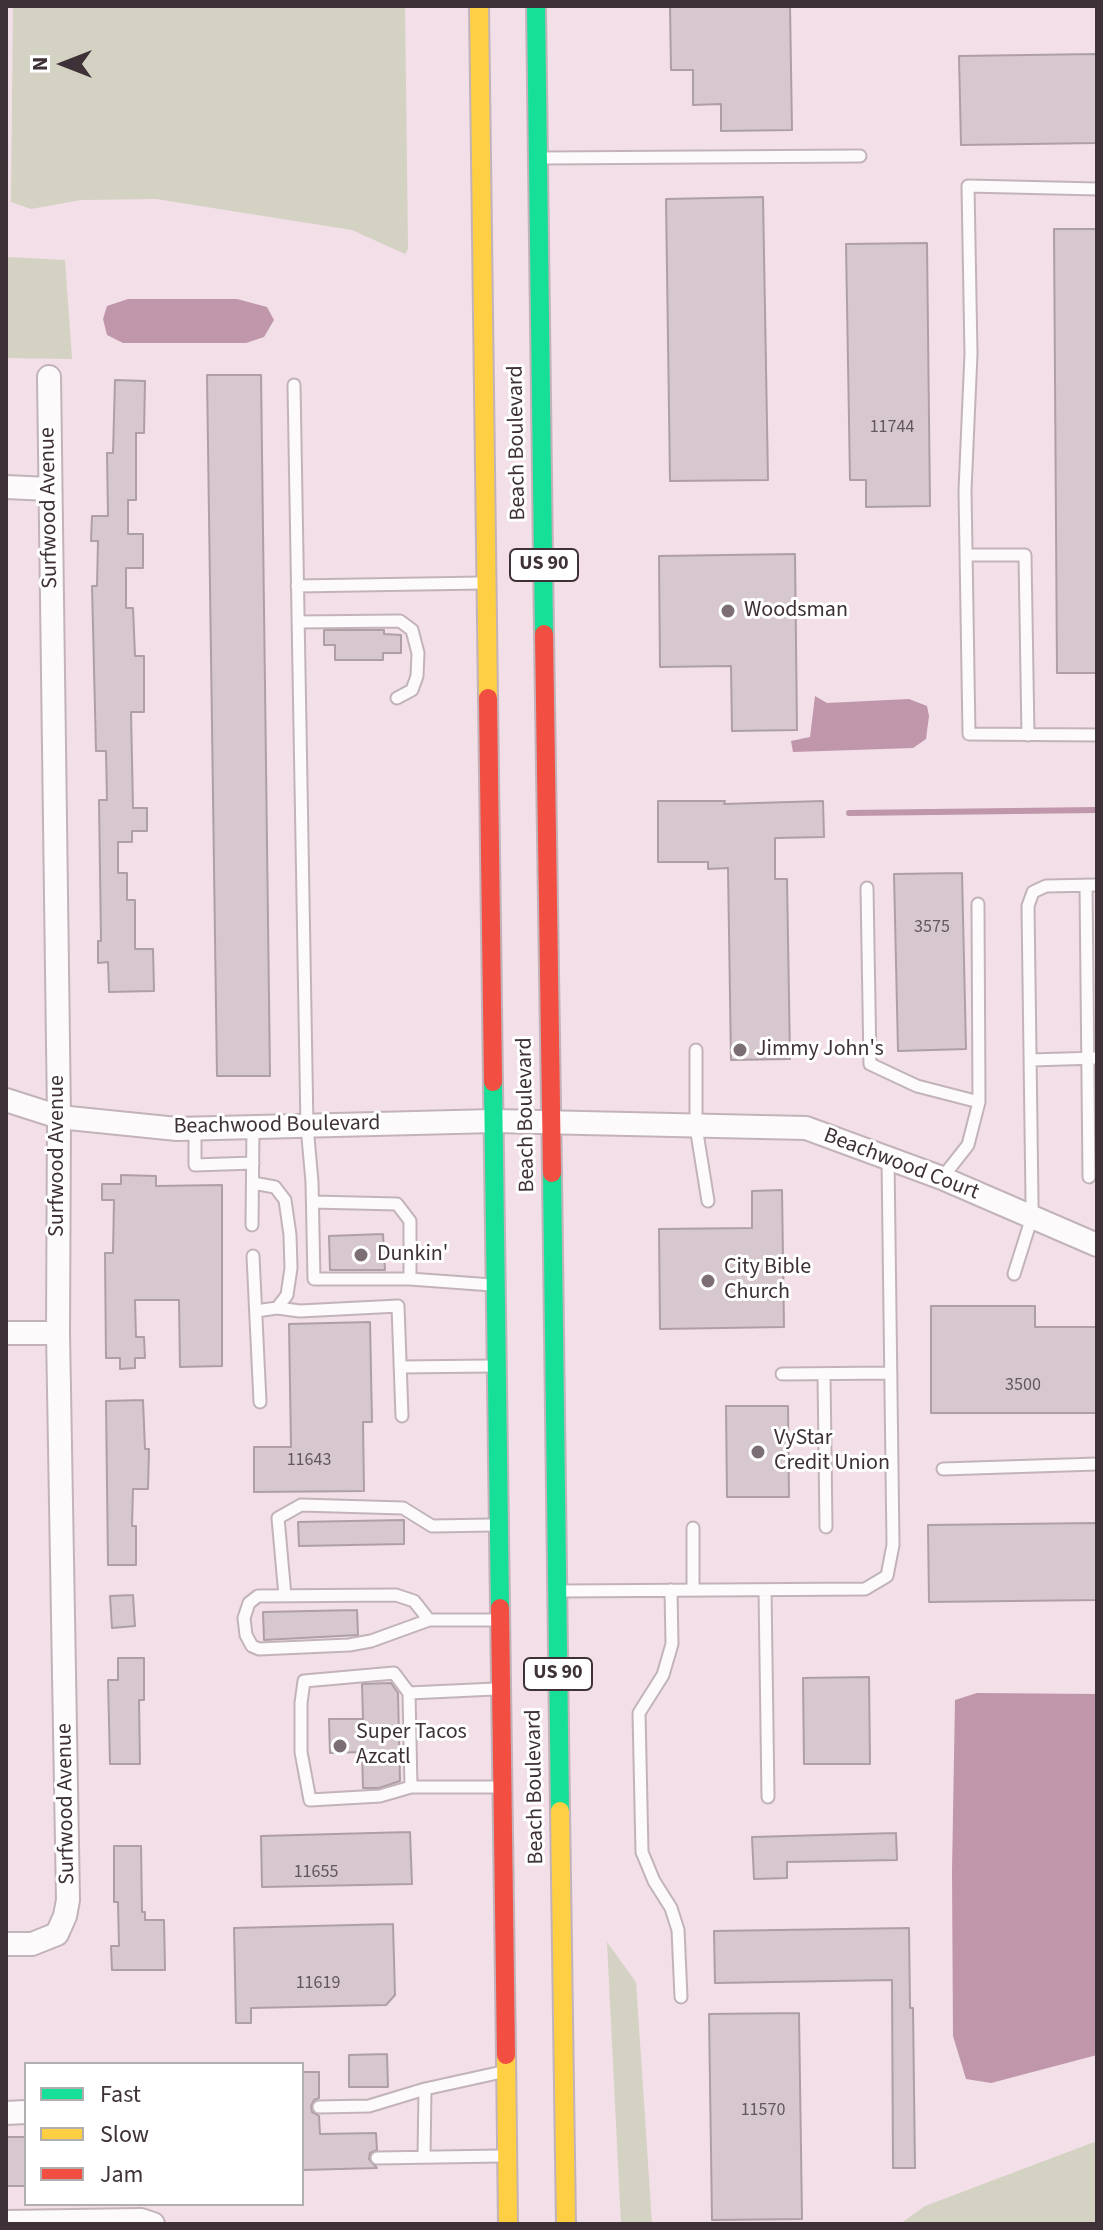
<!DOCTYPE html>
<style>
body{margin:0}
#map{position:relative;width:1103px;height:2230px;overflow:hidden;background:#f2dfe8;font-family:"Source Sans 3",sans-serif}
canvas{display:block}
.frame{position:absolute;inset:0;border:8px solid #3e3138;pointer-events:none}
.legend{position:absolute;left:24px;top:2062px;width:280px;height:144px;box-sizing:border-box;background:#fff;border:2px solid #b2adaf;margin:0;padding:10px 14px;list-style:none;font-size:24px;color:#3e3138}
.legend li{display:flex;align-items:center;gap:16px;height:40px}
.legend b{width:40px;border:2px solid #b2adaf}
.north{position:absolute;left:24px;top:24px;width:80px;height:80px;-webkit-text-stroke:6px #fff;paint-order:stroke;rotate:270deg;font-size:22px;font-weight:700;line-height:32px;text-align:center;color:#3e3138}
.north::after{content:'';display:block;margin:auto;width:28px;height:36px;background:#3e3138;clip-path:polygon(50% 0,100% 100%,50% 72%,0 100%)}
</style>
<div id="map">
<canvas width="1103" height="2230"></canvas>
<div class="frame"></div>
<ul class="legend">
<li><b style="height:10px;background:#16e098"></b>Fast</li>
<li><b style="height:10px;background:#ffcf43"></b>Slow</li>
<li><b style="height:10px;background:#f24e42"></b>Jam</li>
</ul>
<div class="north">N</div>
</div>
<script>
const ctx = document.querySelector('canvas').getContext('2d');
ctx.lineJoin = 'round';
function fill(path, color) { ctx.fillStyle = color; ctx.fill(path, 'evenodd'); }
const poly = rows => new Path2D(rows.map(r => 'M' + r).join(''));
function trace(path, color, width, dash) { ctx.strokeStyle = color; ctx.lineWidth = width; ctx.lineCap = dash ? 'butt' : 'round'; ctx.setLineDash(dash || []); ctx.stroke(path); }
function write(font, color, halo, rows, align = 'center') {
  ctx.font = font + ' "Source Sans 3",sans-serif'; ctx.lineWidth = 6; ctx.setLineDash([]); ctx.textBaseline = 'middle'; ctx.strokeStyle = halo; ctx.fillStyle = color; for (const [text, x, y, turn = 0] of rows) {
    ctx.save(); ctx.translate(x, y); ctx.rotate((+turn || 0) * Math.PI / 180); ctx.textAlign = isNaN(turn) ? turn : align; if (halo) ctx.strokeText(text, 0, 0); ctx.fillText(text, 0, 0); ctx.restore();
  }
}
fill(poly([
 [13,6,405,6,408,249,405,254,352,230,156,199,81,200,31,209,11,202],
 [6,257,65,260,72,359,6,358],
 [607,1942,636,1982,652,2224,621,2224],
 [1097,2141,1097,2224,900,2224,925,2206]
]), '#d4d2c2');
fill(poly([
 [128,299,237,299,267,307,274,320,264,337,246,343,123,343,107,335,103,319,107,306],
 [815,696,827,703,909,699,927,706,929,716,926,739,913,748,793,752,791,741,810,737],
 [977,1693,1097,1694,1097,2055,991,2083,966,2079,953,2036,952,1871,955,1700]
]), '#bf96aa');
trace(poly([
 [849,813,1097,810]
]), '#bf96aa', 6);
const building = poly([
 [670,6,790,6,792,130,721,131,721,104,693,105,693,70,671,70,670,6],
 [1097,54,1097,143,961,145,959,56,1097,54],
 [763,197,768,480,670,481,666,199,763,197],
 [1054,229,1097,229,1097,673,1057,673,1054,229],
 [927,243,930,506,866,507,866,480,850,480,846,244,927,243],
 [207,375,261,375,270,1076,217,1076,207,375],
 [115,380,145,381,144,433,136,433,136,500,128,500,128,534,143,534,143,568,126,568,126,608,133,608,135,656,144,656,144,712,131,712,133,808,147,808,147,831,132,831,132,842,118,842,118,873,127,873,127,900,135,900,135,949,153,949,154,991,109,992,108,962,98,963,98,941,101,941,99,800,107,800,106,751,96,751,92,586,97,586,98,541,91,541,92,516,108,516,107,453,113,453,115,380],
 [795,554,797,730,732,731,731,666,660,667,659,556,795,554],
 [324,630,384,630,384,634,401,635,401,653,383,653,383,660,335,660,335,645,324,645,324,630],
 [658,801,725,801,724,804,823,801,824,837,775,838,775,879,787,879,790,1059,731,1060,728,868,708,869,708,862,658,862,658,801],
 [962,873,966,1049,898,1051,894,874,962,873],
 [121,1175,156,1176,156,1186,222,1185,222,1366,180,1367,179,1300,135,1300,136,1337,144,1337,145,1358,135,1358,135,1368,120,1369,120,1358,106,1358,105,1253,113,1253,114,1200,102,1200,102,1184,121,1184,121,1175],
 [782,1190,784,1327,660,1329,659,1229,752,1228,752,1191,782,1190],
 [383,1234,385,1270,330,1270,329,1236,383,1234],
 [931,1306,1035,1306,1035,1327,1097,1327,1097,1413,931,1413,931,1306],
 [370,1322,372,1422,363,1422,364,1491,254,1492,254,1447,291,1447,289,1324,370,1322],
 [143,1400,145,1449,149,1449,148,1489,133,1489,132,1526,136,1526,136,1565,108,1565,106,1401,143,1400],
 [726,1406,788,1406,789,1497,727,1497,726,1406],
 [404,1520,404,1544,299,1546,298,1522,404,1520],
 [1097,1523,1097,1600,929,1602,928,1525,1097,1523],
 [133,1595,135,1626,112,1628,110,1596,133,1595],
 [357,1610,358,1635,264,1640,263,1612,357,1610],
 [118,1658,144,1658,144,1700,139,1700,140,1764,110,1764,108,1680,118,1680,118,1658],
 [869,1677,870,1764,804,1764,803,1678,869,1677],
 [391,1683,398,1693,400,1781,379,1788,363,1788,362,1752,330,1753,329,1719,363,1719,362,1684,391,1683],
 [410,1832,412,1884,262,1887,261,1836,410,1832],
 [896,1833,897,1860,787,1862,787,1878,754,1879,752,1837,896,1833],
 [114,1846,141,1846,142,1912,145,1912,145,1920,164,1920,165,1970,112,1970,111,1946,119,1946,118,1902,114,1902,114,1846],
 [393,1924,395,1995,386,2005,251,2008,251,2023,236,2023,234,1928,393,1924],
 [909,1928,910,2008,913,2008,915,2168,893,2168,892,1980,715,1983,714,1931,909,1928],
 [799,2013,802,2219,712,2220,709,2014,799,2013],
 [387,2054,388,2087,349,2087,349,2055,387,2054],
 [302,2072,319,2072,319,2098,314,2100,311,2106,312,2112,319,2116,320,2134,376,2133,377,2150,370,2153,369,2159,377,2168,302,2170,302,2072],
 [6,2137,26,2137,26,2186,6,2186,6,2137]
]);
fill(building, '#d7c8cf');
trace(building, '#ae9fa6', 2);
const lane = poly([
 [543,158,860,156],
 [1097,189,968,186,971,354,965,490,969,734,1097,735],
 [294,385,307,1126,312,1182,314,1279,410,1279,492,1285],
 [967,555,1025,555,1028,735],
 [297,586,482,583],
 [298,622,400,621,412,630,418,653,417,676,412,690,397,698],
 [1086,885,1089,1177],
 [867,888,870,1064,917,1086,979,1102],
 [696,1050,696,1127,708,1201],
 [1031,1060,1097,1058],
 [195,1128,195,1165,253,1163],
 [942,1178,968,1145,979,1102,978,904],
 [253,1183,275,1187,285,1200,290,1235,291,1268,287,1295,277,1308,256,1311],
 [313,1202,397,1204,410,1221,410,1279],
 [252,1225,253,1127],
 [253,1256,260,1402],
 [1014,1274,1032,1217,1032,1201,1028,906,1033,892,1046,886,1097,885],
 [277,1308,300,1311,398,1306,402,1416],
 [400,1367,491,1366],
 [782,1374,891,1373],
 [824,1374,826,1527],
 [943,1469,1097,1464],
 [693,1528,693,1590],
 [671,1590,672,1644,663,1675,639,1713,642,1852,654,1881,671,1908,678,1930,681,1997],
 [765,1590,768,1797],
 [561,1591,865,1589,887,1576,893,1545,888,1159],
 [285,1596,278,1518,301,1505,403,1508,432,1526,492,1525],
 [429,1620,414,1601,396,1595,258,1596,249,1603,244,1618,246,1635,252,1646,259,1649,349,1645,371,1641,429,1620,496,1620],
 [495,1689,409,1693,411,1787,498,1787],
 [409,1693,394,1673,304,1681,301,1703,301,1752,310,1800,380,1796,411,1787],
 [319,2107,369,2106,425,2089,502,2072],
 [424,2157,425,2089],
 [377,2158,500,2156]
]);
const street = poly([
 [6,487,49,489],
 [6,1100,59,1117,177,1129,494,1121,806,1128,942,1178,1097,1245],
 [6,1333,58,1333],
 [6,1944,32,1944,57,1934,65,1916,68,1900,58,1333,59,1117,49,377],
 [6,2113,26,2112],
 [6,2222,141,2220,153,2224]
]);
const fast = poly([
 [536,6,544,634],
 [493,1082,500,1608],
 [552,1173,560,1811]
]);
const slow = poly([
 [479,6,488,698],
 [560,1811,566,2224],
 [506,2055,508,2224]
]);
const jam = poly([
 [544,634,552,1173],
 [488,698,493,1082],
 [500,1608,506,2055]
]);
trace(lane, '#c2b3ba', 15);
trace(street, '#c2b3ba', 26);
trace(fast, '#c2b3ba', 22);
trace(slow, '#c2b3ba', 22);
trace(jam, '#c2b3ba', 22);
trace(lane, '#fdfafc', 11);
trace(street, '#fdfafc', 22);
trace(fast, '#16e098', 18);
trace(slow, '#ffcf43', 18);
trace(jam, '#f24e42', 18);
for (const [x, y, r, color] of [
 [728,611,8,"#7d6e76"],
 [740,1050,8,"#7d6e76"],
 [361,1255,8,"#7d6e76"],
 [708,1281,8,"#7d6e76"],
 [758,1452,8,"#7d6e76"],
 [340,1746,8,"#7d6e76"]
]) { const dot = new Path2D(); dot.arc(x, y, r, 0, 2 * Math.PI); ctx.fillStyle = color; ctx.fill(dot); trace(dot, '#fff', 3); }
write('18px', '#64575e', null, [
 ["11744",892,428],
 ["3575",932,928],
 ["3500",1023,1386],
 ["11643",309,1461],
 ["11655",316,1873],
 ["11619",318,1984],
 ["11570",763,2111]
]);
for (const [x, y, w] of [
 [544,565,68],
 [558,1674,68]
]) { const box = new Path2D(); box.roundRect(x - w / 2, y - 16, w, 32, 6); ctx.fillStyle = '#fff'; ctx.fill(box); trace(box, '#3e3138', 2); }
write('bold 20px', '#3e3138', null, [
 ["US 90",544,565],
 ["US 90",558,1674]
]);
write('22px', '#3e3138', '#fff', [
 ["Beach Boulevard",518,443,-91],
 ["Surfwood Avenue",50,508,-91],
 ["Beach Boulevard",527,1115,-91],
 ["Beachwood Boulevard",277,1126,-1],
 ["Surfwood Avenue",58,1156,-90],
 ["Beachwood Court",901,1165,21],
 ["Beach Boulevard",536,1787,-91],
 ["Surfwood Avenue",67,1804,-91]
]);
write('22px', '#3e3138', '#fff', [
 ["Woodsman",744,611],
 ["Jimmy John's",756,1050],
 ["Dunkin'",377,1255],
 ["City Bible",724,1268],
 ["Church",724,1293],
 ["VyStar",774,1439],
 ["Credit Union",774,1464],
 ["Super Tacos",356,1733],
 ["Azcatl",356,1758]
], 'left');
</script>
